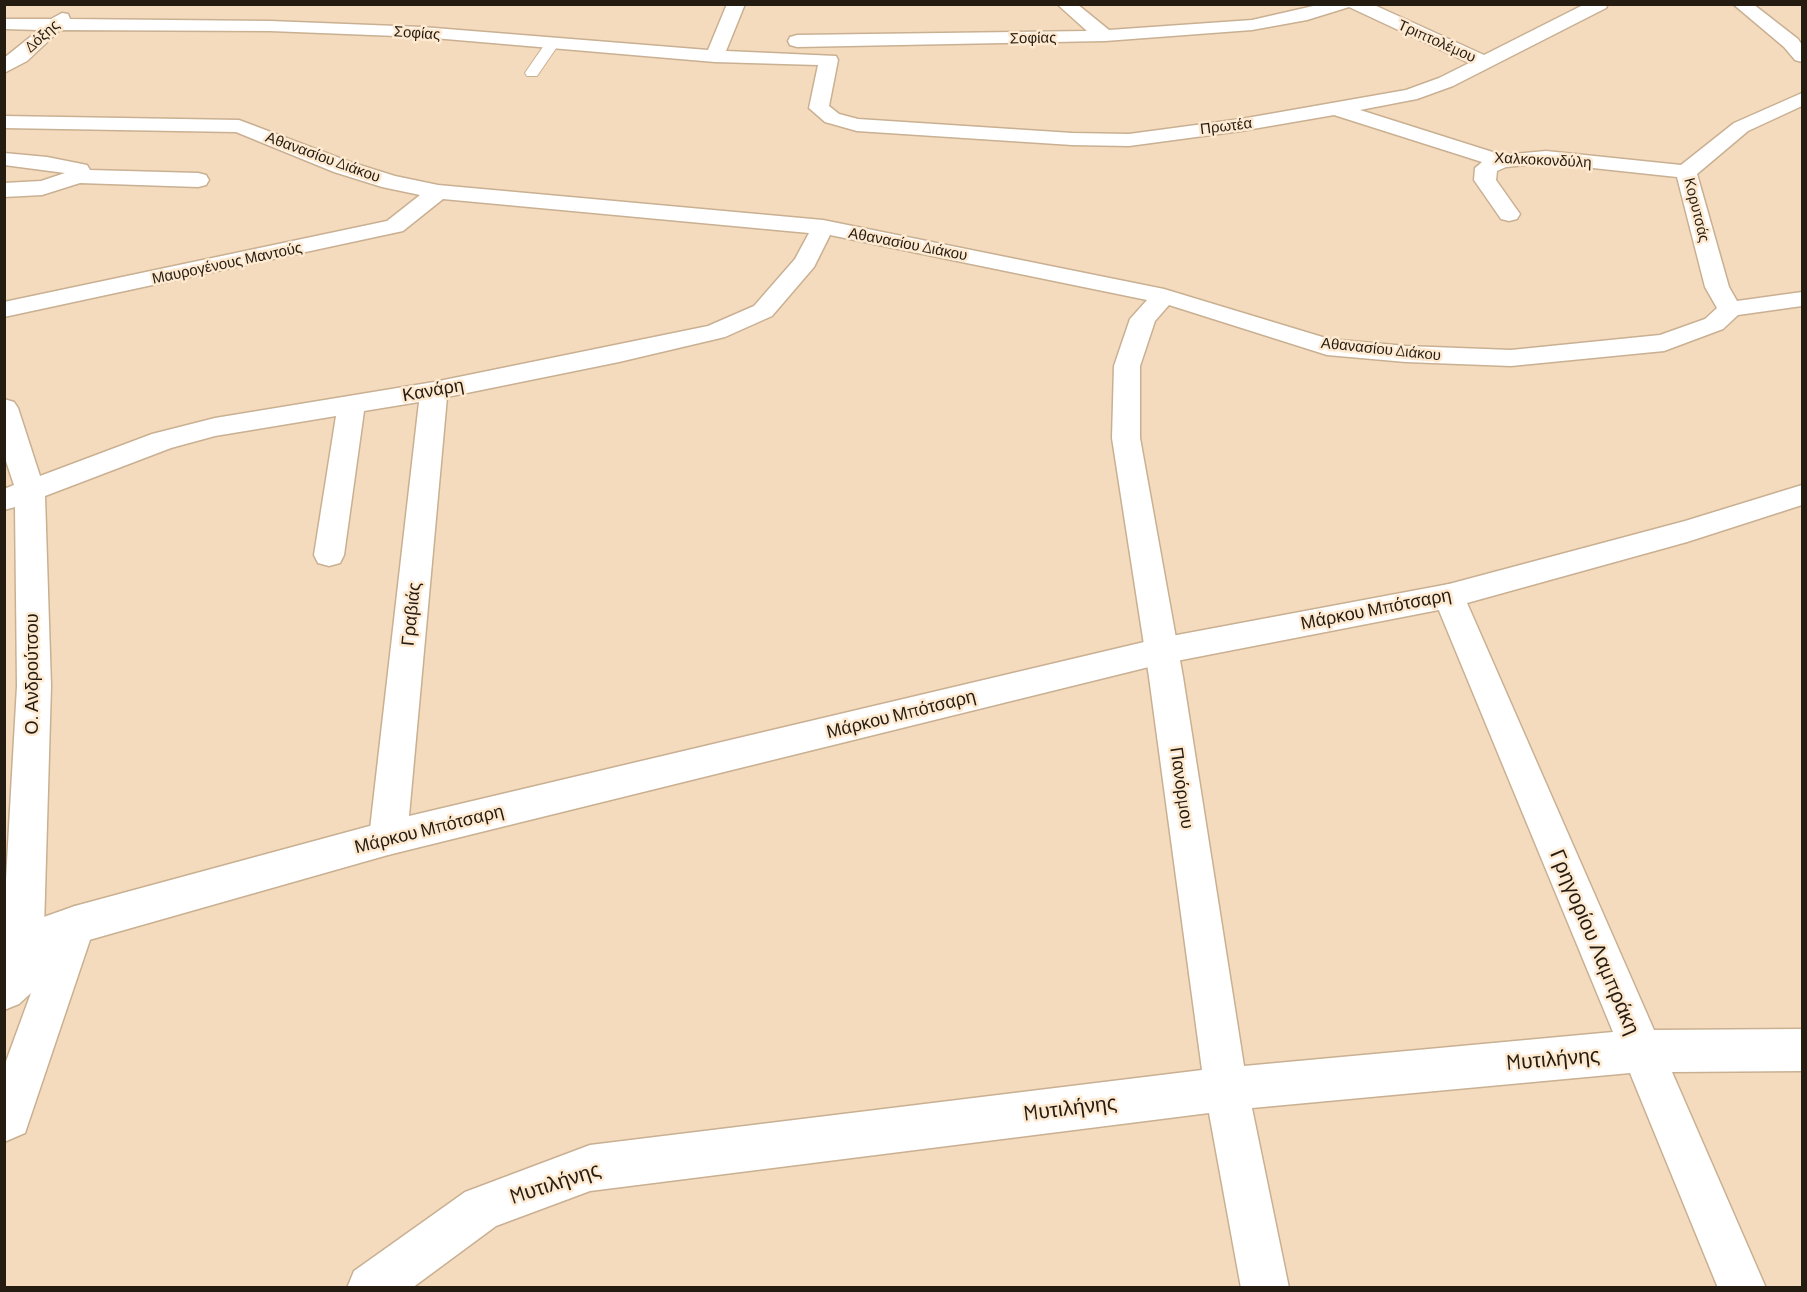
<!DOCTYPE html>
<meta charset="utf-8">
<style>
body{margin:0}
#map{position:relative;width:1807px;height:1292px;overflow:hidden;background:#f5dbbd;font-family:Barlow,sans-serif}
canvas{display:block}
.frame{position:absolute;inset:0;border:6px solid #251c11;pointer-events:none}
</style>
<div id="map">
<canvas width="1807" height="1292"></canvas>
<div class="frame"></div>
</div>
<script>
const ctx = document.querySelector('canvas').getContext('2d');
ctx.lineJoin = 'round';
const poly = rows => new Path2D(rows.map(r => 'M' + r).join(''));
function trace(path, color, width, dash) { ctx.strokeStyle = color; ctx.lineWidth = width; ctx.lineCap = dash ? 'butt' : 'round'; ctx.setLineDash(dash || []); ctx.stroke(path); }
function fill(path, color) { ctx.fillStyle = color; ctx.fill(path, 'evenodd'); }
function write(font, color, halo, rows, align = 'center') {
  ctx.font = font + ' Barlow,sans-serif'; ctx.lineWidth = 5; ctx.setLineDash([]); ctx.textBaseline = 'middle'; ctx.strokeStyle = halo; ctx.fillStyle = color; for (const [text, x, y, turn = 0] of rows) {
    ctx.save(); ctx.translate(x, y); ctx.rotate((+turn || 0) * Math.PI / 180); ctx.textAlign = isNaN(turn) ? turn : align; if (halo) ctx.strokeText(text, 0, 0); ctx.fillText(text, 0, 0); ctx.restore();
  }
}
const lane = poly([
 [552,40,559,44,537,76,527,76,525,73,527,70,547,41,552,40]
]);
const street = poly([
 [727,4,745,4,726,51,836,56,838,60,829,106,839,114,858,119,1072,133,1129,134,1241,119,1406,90,1439,78,1469,63,1349,7,1307,20,1252,30,1105,41,797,47,790,45,788,41,790,37,797,35,1087,31,1057,4,1077,4,1109,30,1252,20,1322,4,1372,4,1484,55,1585,4,1608,4,1606,8,1453,86,1417,99,1360,110,1502,155,1546,151,1681,165,1734,123,1802,93,1802,106,1748,131,1697,174,1729,287,1737,301,1802,292,1802,306,1738,315,1723,329,1664,351,1511,366,1406,362,1327,355,1169,305,1155,321,1140,366,1140,438,1183,677,1244,1066,1613,1032,1433,596,1438,587,1449,584,1460,587,1654,1030,1802,1029,1802,1071,1672,1072,1766,1288,1718,1288,1630,1073,1252,1108,1289,1288,1241,1288,1209,1113,590,1191,496,1226,412,1288,347,1288,354,1271,465,1192,590,1145,1202,1070,1149,677,1112,438,1114,366,1130,319,1147,300,830,235,814,267,772,316,725,337,619,362,447,397,407,838,401,850,388,855,375,850,369,838,419,402,364,411,344,555,340,563,329,566,318,563,314,555,336,416,215,436,171,448,45,496,51,686,44,928,57,920,61,912,75,906,89,912,95,925,25,1133,4,1142,4,1067,31,993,19,1004,4,1010,4,962,10,958,4,948,4,915,17,686,15,507,4,510,4,489,14,485,4,455,4,399,14,402,18,408,40,476,152,434,215,418,434,382,708,326,754,306,795,259,809,233,443,199,403,231,4,317,4,302,387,221,420,195,382,187,334,172,236,132,4,128,4,116,239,120,350,162,395,176,438,185,823,220,1164,289,1329,339,1406,346,1511,350,1660,335,1705,319,1717,308,1705,287,1677,177,1546,163,1506,167,1497,171,1496,180,1520,214,1517,219,1509,221,1501,219,1474,180,1475,168,1482,162,1334,115,1241,131,1129,146,1072,145,857,131,825,122,809,108,818,65,715,62,422,37,270,31,60,30,27,61,4,73,4,58,39,30,4,29,4,19,51,19,62,13,68,14,70,19,270,21,422,27,708,50,727,4],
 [1733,4,1753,4,1798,39,1802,45,1802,62,1795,60,1784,47,1733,4],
 [4,153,47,157,87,165,90,170,198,173,206,175,209,180,206,185,198,187,80,183,42,195,4,197,4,183,41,181,65,173,4,165,4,153]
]);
const secondary = poly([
 [1802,485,1802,505,1687,542,1449,608,1161,664,388,855,75,944,4,970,4,931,75,906,388,821,1161,638,1449,584,1685,521,1802,485]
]);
trace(lane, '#c9b092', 2);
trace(street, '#c9b092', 3);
trace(secondary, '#c9b092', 3);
fill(lane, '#fff');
fill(street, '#fff');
fill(secondary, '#fff');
write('15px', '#251c11', '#fee9d1', [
 ["Σοφίας",417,33,4],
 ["Δόξης",42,36,-42],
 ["Σοφίας",1033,38,-1],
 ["Τριπτολέμου",1437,41,24],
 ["Πρωτέα",1226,126,-7],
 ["Αθανασίου Διάκου",323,157,20],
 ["Χαλκοκονδύλη",1543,160,3],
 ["Κορυτσάς",1697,210,76],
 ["Αθανασίου Διάκου",908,244,11],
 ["Μαυρογένους Μαντούς",227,263,-12],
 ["Αθανασίου Διάκου",1381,349,6]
]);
write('18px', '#251c11', '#fee9d1', [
 ["Κανάρη",433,390,-10],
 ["Μάρκου Μπότσαρη",1376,609,-11],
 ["Γραβιάς",411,614,-84],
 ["Ο. Ανδρούτσου",32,674,-90],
 ["Μάρκου Μπότσαρη",901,714,-14],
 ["Πανόρμου",1182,788,82],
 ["Μάρκου Μπότσαρη",429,829,-14]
]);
write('21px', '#251c11', '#fee9d1', [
 ["Γρηγορίου Λαμπράκη",1595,942,67],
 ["Mυτιλήνης",1553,1059,-5],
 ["Mυτιλήνης",1070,1108,-7],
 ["Mυτιλήνης",555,1183,-18]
]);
</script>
